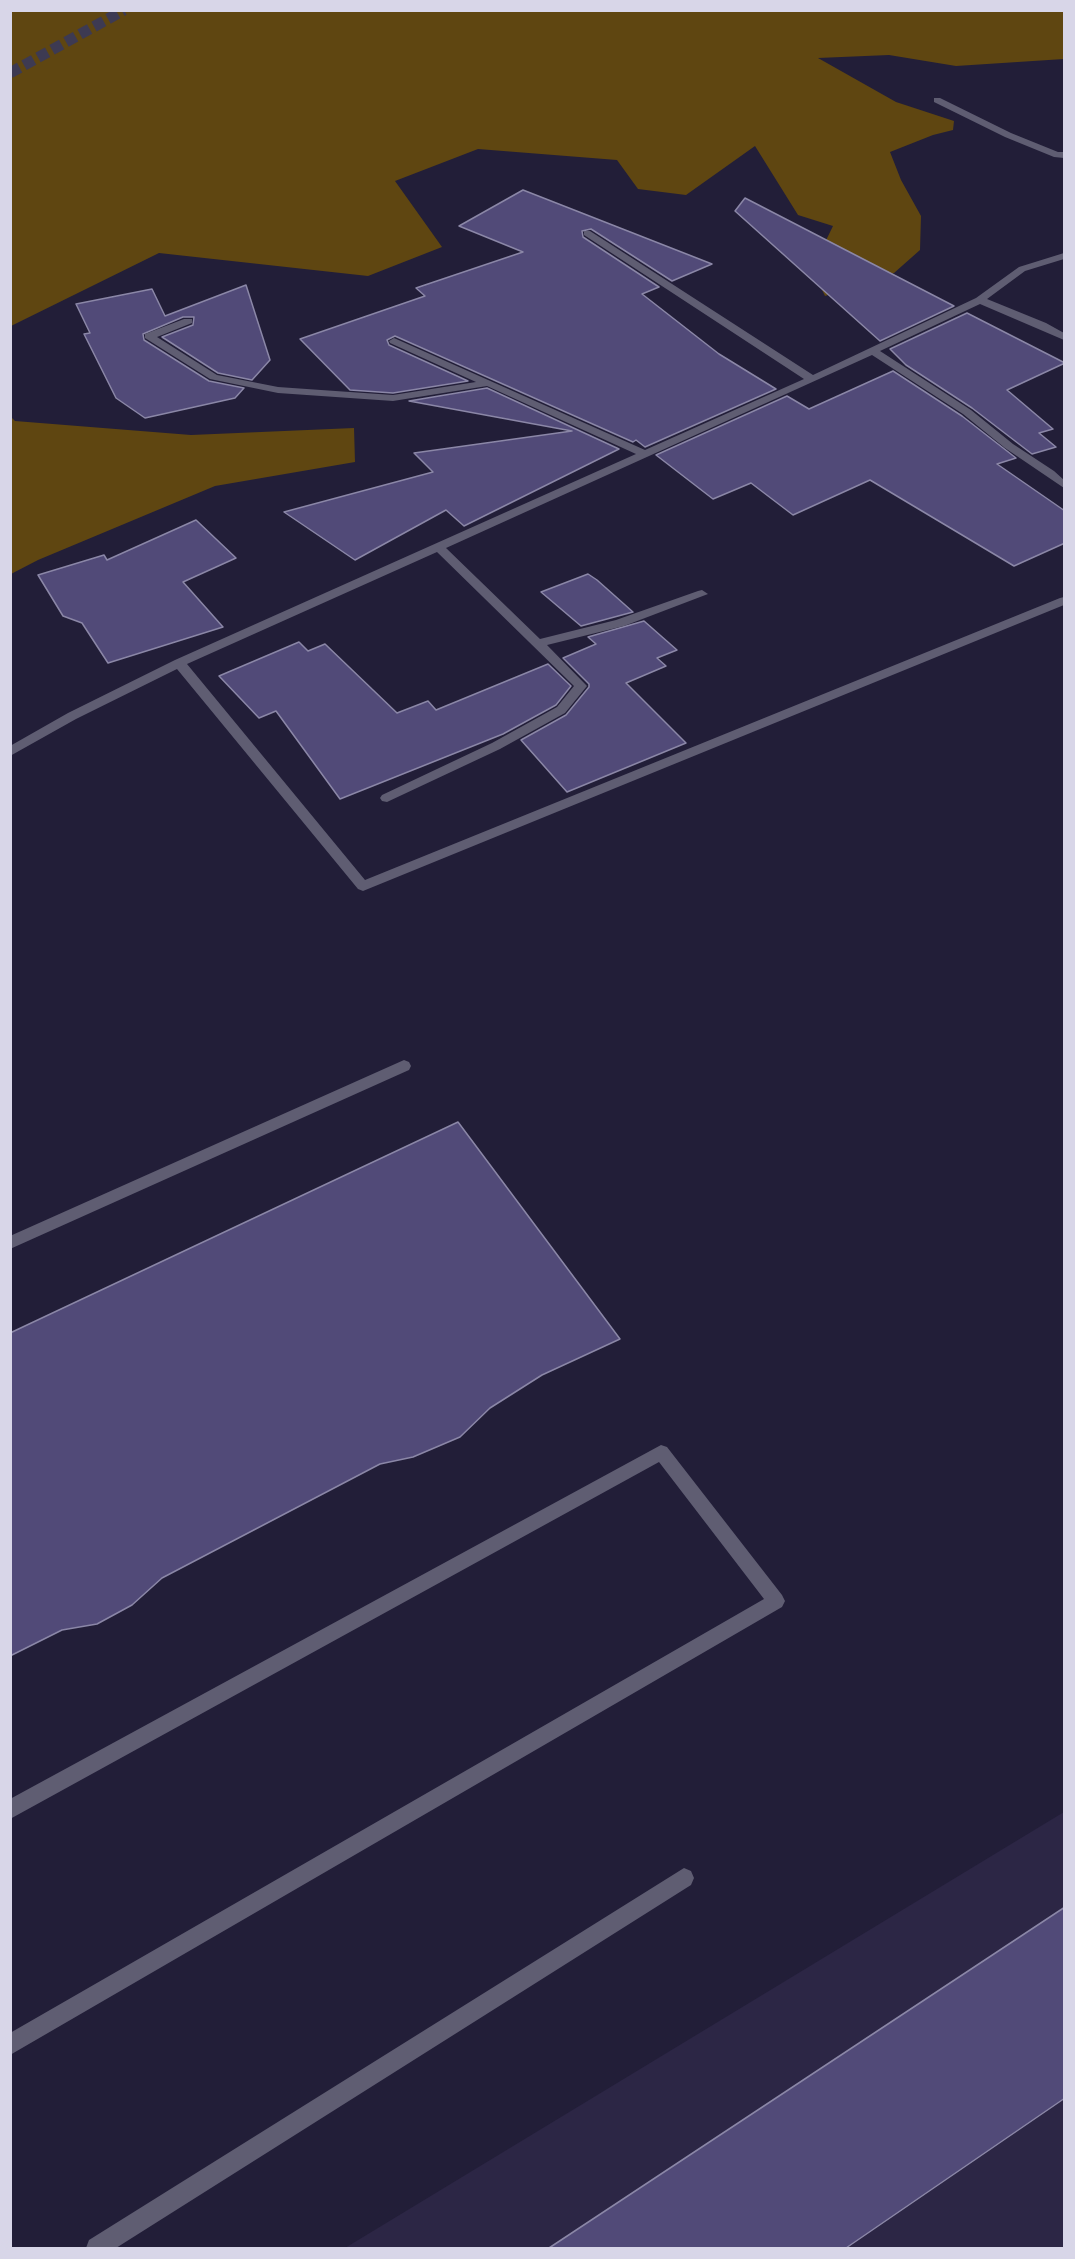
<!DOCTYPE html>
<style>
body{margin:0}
#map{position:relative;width:1075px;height:2259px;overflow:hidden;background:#221e38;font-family:"Sofia Sans Condensed",sans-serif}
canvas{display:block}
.frame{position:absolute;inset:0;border:12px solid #d8d6e8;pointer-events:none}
</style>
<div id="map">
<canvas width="1075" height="2259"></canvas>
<div class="frame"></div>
</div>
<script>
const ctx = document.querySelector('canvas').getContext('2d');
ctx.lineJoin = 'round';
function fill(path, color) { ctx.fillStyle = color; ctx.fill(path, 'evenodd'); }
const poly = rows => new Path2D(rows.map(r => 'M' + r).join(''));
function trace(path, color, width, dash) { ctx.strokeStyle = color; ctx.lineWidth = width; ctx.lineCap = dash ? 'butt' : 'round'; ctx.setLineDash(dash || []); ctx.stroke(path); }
fill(poly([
 [1064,1812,1064,2248,345,2248]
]), '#2c2645');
fill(poly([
 [11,11,1064,11,1064,59,956,66,889,55,818,58,896,102,954,121,953,130,933,135,890,152,901,180,921,216,920,250,894,273,825,296,812,269,833,226,798,215,755,146,686,195,638,189,617,160,478,149,395,181,442,247,368,276,159,253,11,326],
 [11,417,15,421,191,435,354,428,355,462,215,486,38,560,11,574]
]), '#5f4611');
const building = poly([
 [523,190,712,264,672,281,591,229,582,231,583,237,659,287,642,294,719,354,776,389,645,447,636,440,633,442,395,336,387,340,389,345,468,381,393,393,350,390,300,339,425,296,416,288,523,252,459,226,523,190],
 [745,198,954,306,880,341,735,211,745,198],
 [246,285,270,360,252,380,218,373,162,337,193,325,194,317,183,317,143,334,144,340,209,381,244,388,235,398,145,418,116,398,84,334,90,333,76,304,152,289,165,316,246,285],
 [967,313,1065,363,1007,390,1053,429,1039,433,1056,447,1032,454,972,408,906,365,890,349,967,313],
 [893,371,962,416,1016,458,997,464,1065,511,1065,543,1014,566,870,480,793,515,751,483,713,499,656,455,787,396,809,409,893,371],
 [487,388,619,449,464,526,446,510,355,560,284,512,433,472,414,453,572,431,409,401,487,388],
 [196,520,236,558,183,582,223,627,108,663,82,623,63,616,38,575,104,555,107,560,196,520],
 [588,574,597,580,633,612,581,626,541,592,588,574],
 [644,621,677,650,657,658,666,666,626,683,686,743,567,792,521,740,566,715,589,687,589,684,563,658,596,644,588,637,644,621],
 [299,642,308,651,325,644,397,713,428,701,436,710,548,664,571,686,556,705,503,734,340,799,276,711,259,718,219,676,299,642],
 [458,1122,620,1339,542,1375,490,1408,460,1437,413,1457,380,1464,162,1578,132,1605,97,1624,62,1630,10,1656,10,1333,458,1122],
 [1065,1907,1065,2098,846,2248,549,2248,1065,1907]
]);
fill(building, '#514a78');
trace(building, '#8b87a7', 1.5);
trace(poly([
 [10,73,124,10]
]), '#3d3a52', 11, [11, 5]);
fill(poly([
 [934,98,940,98,1011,133,1058,152,1064,152,1064,158,1054,157,1005,137,934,102,934,98],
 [584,231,590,231,813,375,976,298,1019,267,1064,253,1064,259,1025,271,987,299,1046,323,1064,333,1064,340,980,304,880,351,971,410,1013,444,1054,471,1064,480,1064,488,1005,448,963,414,872,355,446,548,540,639,616,620,698,591,702,590,708,594,624,626,547,645,587,686,565,713,500,749,387,802,382,801,380,798,382,795,492,743,557,707,574,686,437,552,187,664,365,880,1060,598,1064,597,1064,605,363,891,358,889,177,669,76,719,10,756,10,746,68,713,175,660,636,454,487,386,393,401,278,393,210,379,145,338,145,334,184,319,192,319,192,323,157,337,217,375,278,387,393,395,476,382,390,343,389,341,394,338,645,450,804,379,584,235,584,231],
 [404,1060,409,1062,411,1066,409,1070,10,1249,10,1236,404,1060],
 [661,1445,667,1447,782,1595,785,1601,782,1607,10,2055,10,2033,764,1599,659,1462,10,1819,10,1799,661,1445],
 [684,1868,691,1871,694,1878,691,1885,116,2248,86,2248,89,2240,684,1868]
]), '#5f5d72');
</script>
